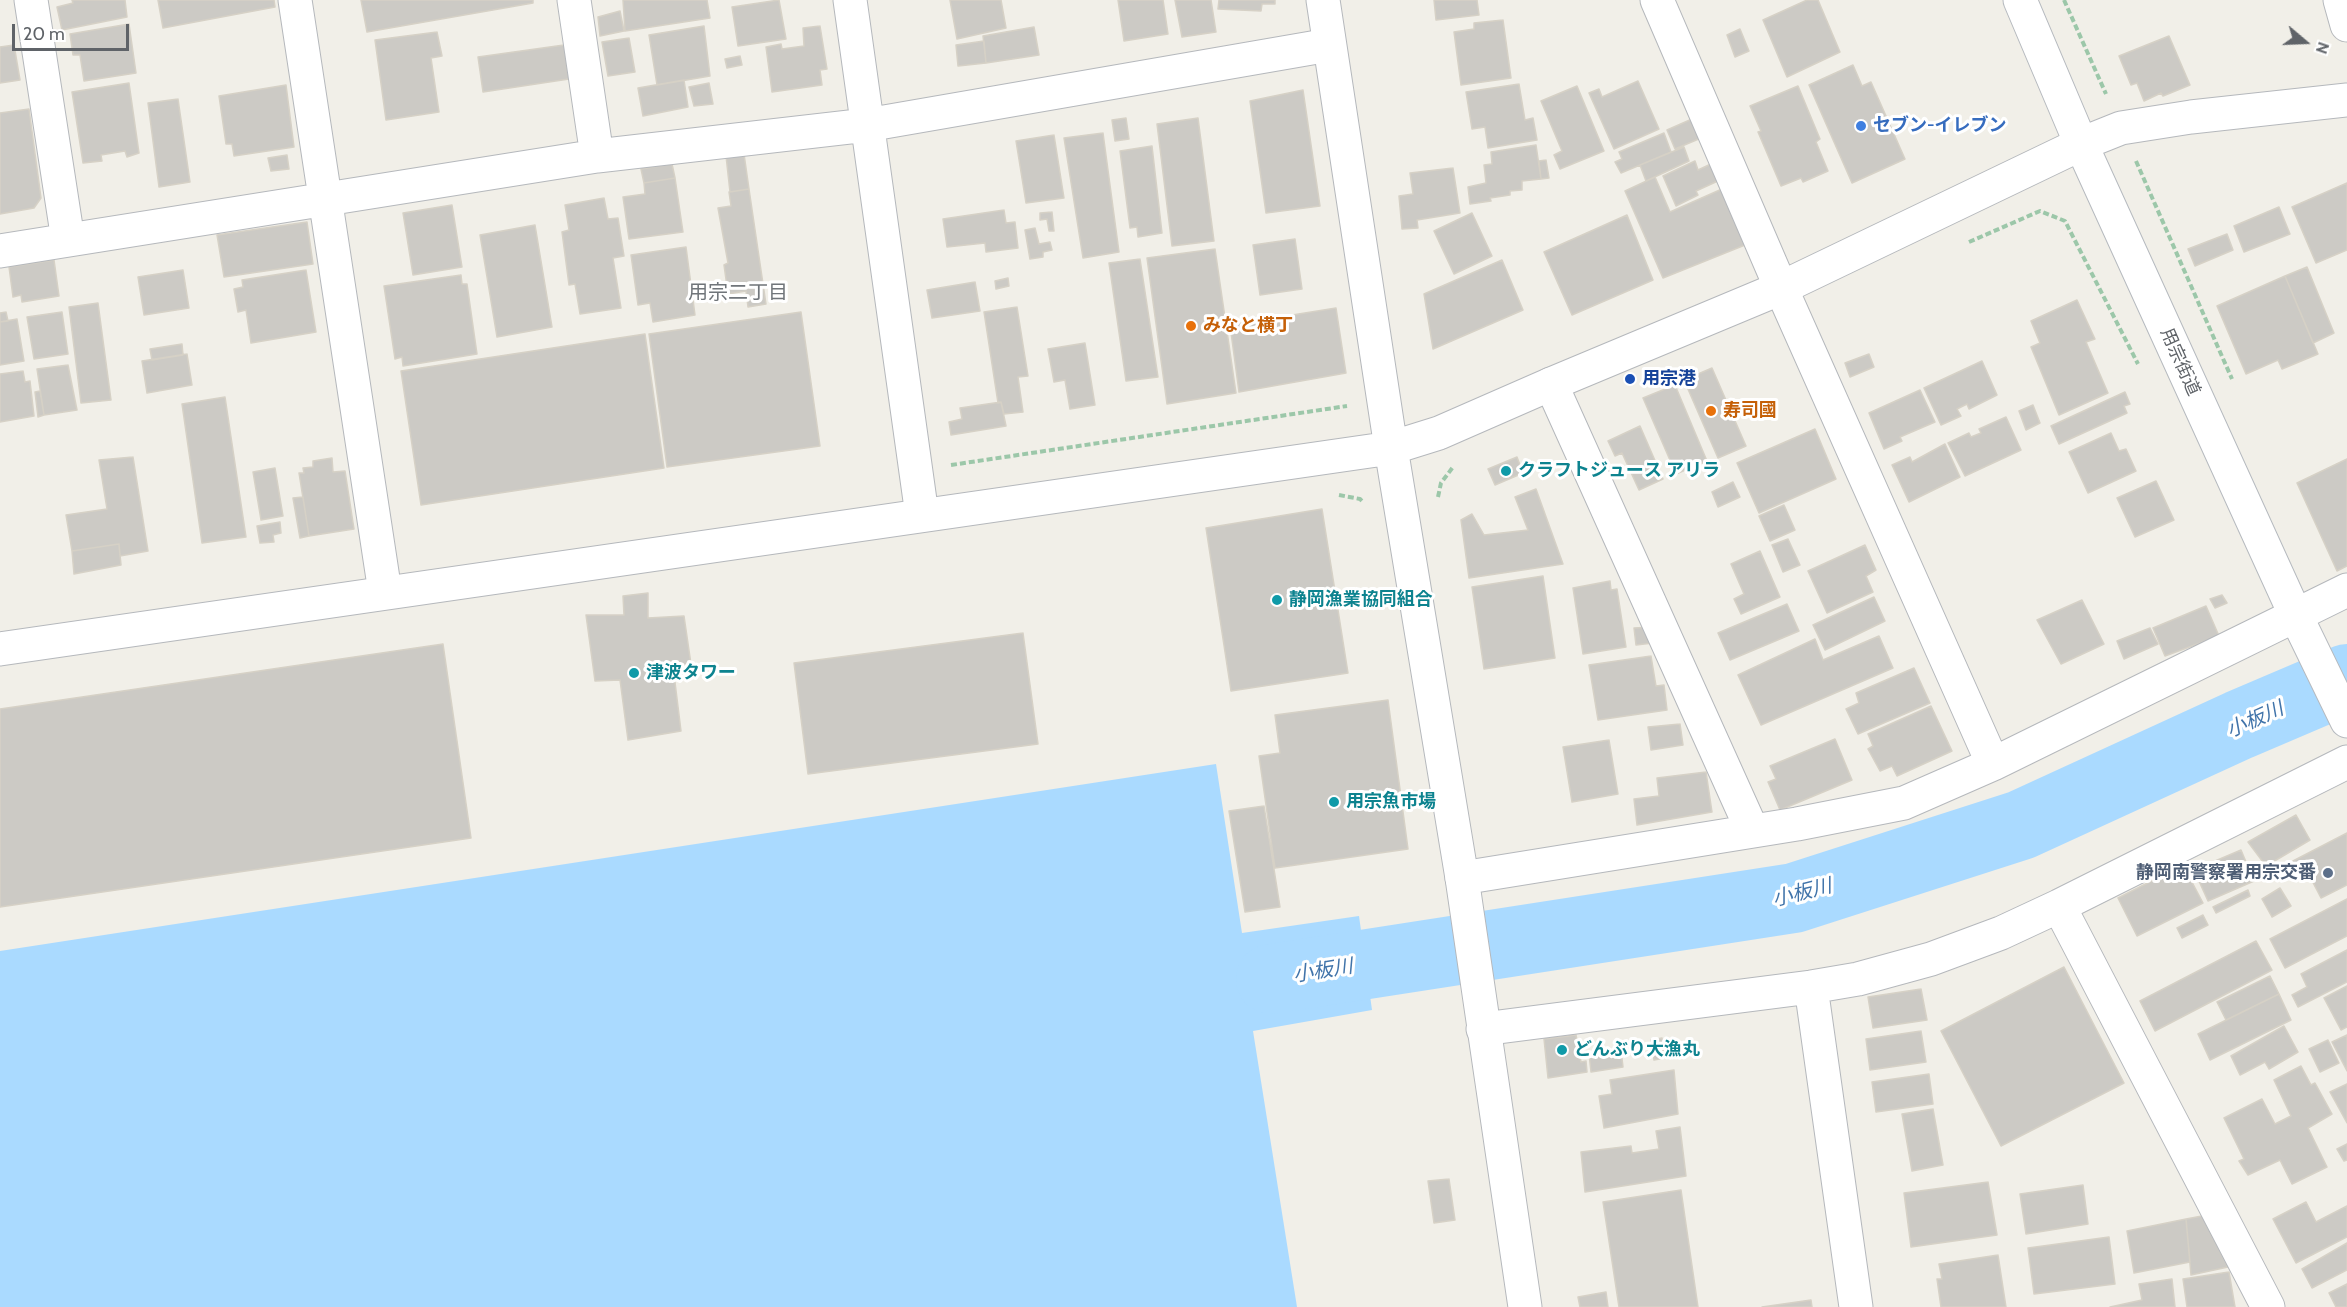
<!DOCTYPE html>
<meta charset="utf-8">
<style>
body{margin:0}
#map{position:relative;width:2347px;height:1307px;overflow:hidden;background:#f1efe8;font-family:Cabin,sans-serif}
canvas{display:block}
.north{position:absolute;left:2275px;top:12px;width:60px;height:60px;-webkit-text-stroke:4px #fff;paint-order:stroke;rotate:109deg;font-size:16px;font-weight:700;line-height:24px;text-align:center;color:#5f6368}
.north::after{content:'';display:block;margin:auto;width:21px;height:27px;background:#5f6368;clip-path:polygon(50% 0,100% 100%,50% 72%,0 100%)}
.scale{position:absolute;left:12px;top:24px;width:117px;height:27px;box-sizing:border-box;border:3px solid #5f6368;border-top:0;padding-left:8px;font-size:18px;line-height:21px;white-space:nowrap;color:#5f6368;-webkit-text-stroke:4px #fff;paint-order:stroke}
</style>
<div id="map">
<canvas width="2347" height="1307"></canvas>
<div class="north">N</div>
<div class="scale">20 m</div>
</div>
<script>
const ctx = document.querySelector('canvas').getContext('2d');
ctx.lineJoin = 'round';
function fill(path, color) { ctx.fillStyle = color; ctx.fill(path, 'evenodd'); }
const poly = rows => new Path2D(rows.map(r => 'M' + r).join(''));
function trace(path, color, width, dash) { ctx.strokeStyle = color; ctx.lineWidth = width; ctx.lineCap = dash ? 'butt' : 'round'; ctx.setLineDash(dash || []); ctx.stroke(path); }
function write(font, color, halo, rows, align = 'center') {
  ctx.font = font + ' Cabin,"Noto Sans JP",sans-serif'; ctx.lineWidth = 6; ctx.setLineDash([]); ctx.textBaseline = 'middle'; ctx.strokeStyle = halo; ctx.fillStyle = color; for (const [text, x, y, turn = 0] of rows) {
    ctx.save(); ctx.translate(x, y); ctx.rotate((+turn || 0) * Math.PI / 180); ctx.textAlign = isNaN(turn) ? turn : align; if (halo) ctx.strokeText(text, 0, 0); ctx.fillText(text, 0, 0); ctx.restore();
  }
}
fill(poly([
 [1216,764,1242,933,1359,916,1372,1010,1253,1031,1297,1307,0,1307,0,951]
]), '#aadaff');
trace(poly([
 [1271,979,1794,898,2021,825,2239,725,2347,679]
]), '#aadaff', 70);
const building = poly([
 [72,0,125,0,127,17,62,30,57,7,73,3,72,0],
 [158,0,274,0,275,7,163,28,158,0],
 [361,0,533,0,533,3,367,32,361,0],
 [623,0,707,0,710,18,625,31,623,0],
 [779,0,786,39,738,46,732,7,779,0],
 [950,0,1001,0,1006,28,957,39,950,0],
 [1118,0,1163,0,1168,34,1124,41,1118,0],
 [1175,0,1211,0,1216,32,1182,37,1175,0],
 [1219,0,1275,0,1275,4,1262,4,1261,11,1218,9,1219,0],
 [1434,0,1477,0,1479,15,1436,20,1434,0],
 [1807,0,1818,0,1840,52,1787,77,1763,20,1807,0],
 [620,11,624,31,600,36,598,17,620,11],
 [1503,20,1511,78,1461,85,1454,32,1474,29,1474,23,1503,20],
 [129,24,136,73,84,81,80,55,73,55,70,34,129,24],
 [704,26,710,76,657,85,649,35,704,26],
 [820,26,827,69,820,70,822,85,772,92,766,47,781,44,782,49,804,46,803,28,820,26],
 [1034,27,1039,55,986,63,983,36,1034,27],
 [1740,29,1749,51,1735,57,1727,35,1740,29],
 [437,32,442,56,431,58,439,112,386,120,375,40,437,32],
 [2169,36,2190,85,2163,96,2161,93,2144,101,2137,83,2131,85,2119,56,2169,36],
 [629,38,635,72,608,76,602,42,629,38],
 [984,41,986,63,958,66,956,45,984,41],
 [14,45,20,80,0,83,0,47,14,45],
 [564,45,569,79,483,92,478,57,564,45],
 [740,56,742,65,727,68,725,59,740,56],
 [1853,65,1862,86,1871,82,1905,159,1852,183,1809,85,1853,65],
 [684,80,688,107,643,116,638,88,684,80],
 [1638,81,1659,129,1614,149,1589,93,1599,89,1602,97,1638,81],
 [129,83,139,153,127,157,125,151,101,155,102,161,83,163,72,92,129,83],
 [709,83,713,104,694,106,689,87,709,83],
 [1519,84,1525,120,1533,118,1537,140,1488,148,1485,127,1472,129,1466,92,1519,84],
 [286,85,294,147,234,156,232,144,226,144,219,96,286,85],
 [1577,86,1604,151,1560,169,1554,155,1562,151,1541,101,1577,86],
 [1798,86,1820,139,1816,142,1828,171,1803,182,1801,178,1781,186,1758,132,1761,131,1750,106,1798,86],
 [1303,90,1320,206,1266,213,1250,101,1303,90],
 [178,99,190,182,159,187,148,103,178,99],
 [29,109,41,198,34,208,0,214,0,113,29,109],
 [1126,118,1129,139,1115,141,1112,120,1126,118],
 [1198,118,1214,241,1172,246,1157,124,1198,118],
 [1692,119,1701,138,1675,149,1667,130,1692,119],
 [1103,133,1119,252,1083,258,1064,138,1103,133],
 [1664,133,1671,152,1621,173,1615,162,1622,159,1619,152,1664,133],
 [1054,135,1064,198,1026,203,1016,141,1054,135],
 [1536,145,1541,179,1522,181,1522,190,1510,191,1510,195,1490,198,1491,201,1470,204,1468,187,1486,183,1484,165,1492,164,1491,152,1536,145],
 [1152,146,1162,233,1138,237,1137,227,1130,228,1120,151,1152,146],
 [1684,147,1689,161,1646,181,1640,165,1684,147],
 [744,154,749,189,730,192,726,156,744,154],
 [287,155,289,169,271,171,268,158,287,155],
 [1546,160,1549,178,1541,179,1539,161,1546,160],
 [1695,161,1698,170,1713,163,1720,180,1696,191,1698,195,1676,206,1663,176,1695,161],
 [672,164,675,178,644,183,641,169,672,164],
 [1453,168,1460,213,1417,220,1418,228,1402,229,1399,196,1413,194,1410,173,1453,168],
 [1655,177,1670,212,1722,189,1745,245,1663,278,1625,191,1655,177],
 [675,178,683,232,629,239,623,197,645,194,644,183,675,178],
 [2347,183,2347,250,2316,263,2292,207,2347,183],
 [749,189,766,304,748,307,746,291,728,294,724,265,728,263,718,208,731,206,729,192,749,189],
 [604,198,608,219,618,218,624,256,613,258,621,308,580,314,575,284,569,285,562,232,569,230,565,205,604,198],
 [452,205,462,267,413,275,403,213,452,205],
 [2279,207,2290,234,2244,252,2234,226,2279,207],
 [1004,210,1006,223,1015,222,1018,248,986,252,985,243,947,247,943,219,1004,210],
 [1052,212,1054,231,1049,231,1047,219,1040,220,1040,213,1052,212],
 [1472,213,1492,256,1454,274,1434,231,1472,213],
 [1627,215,1653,280,1572,315,1544,252,1627,215],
 [307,222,313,264,224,277,217,235,307,222],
 [535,225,552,327,497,337,480,235,535,225],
 [1035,228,1039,244,1050,242,1052,250,1043,252,1043,257,1030,259,1025,230,1035,228],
 [2227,234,2233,250,2195,266,2188,249,2227,234],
 [1295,239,1302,289,1260,295,1253,245,1295,239],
 [686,247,695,315,653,322,650,303,638,305,631,255,686,247],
 [1215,249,1236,393,1167,404,1147,258,1215,249],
 [1140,259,1158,377,1126,381,1109,263,1140,259],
 [54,260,59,296,22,302,21,295,13,297,9,267,54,260],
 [1502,260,1523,310,1433,349,1424,294,1502,260],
 [2307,267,2334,333,2313,343,2285,276,2307,267],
 [183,270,189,308,144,315,138,277,183,270],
 [306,270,316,332,251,343,246,310,238,312,234,289,243,287,242,280,306,270],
 [461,275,462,284,467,284,477,354,403,366,402,357,395,359,384,286,461,275],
 [2285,276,2318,354,2282,369,2278,360,2246,374,2217,306,2285,276],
 [1008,278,1009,286,996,289,995,281,1008,278],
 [975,282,980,311,932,318,927,290,975,282],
 [2077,300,2095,339,2086,342,2108,393,2059,415,2031,347,2040,343,2031,321,2077,300],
 [98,303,111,400,81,403,69,307,98,303],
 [1017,307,1028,376,1018,377,1023,412,1004,414,1001,402,998,403,984,312,1017,307],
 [1336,308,1346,373,1239,392,1230,325,1336,308],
 [6,312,8,321,0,322,0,313,6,312],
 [62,312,68,354,34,359,27,317,62,312],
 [801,312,820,446,667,467,649,334,801,312],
 [17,319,24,361,0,365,0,322,17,319],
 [645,334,664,468,421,505,401,371,645,334],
 [1085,343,1095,405,1070,409,1065,380,1054,382,1048,349,1085,343],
 [182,344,183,355,152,360,150,349,182,344],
 [187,354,192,385,147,393,142,361,187,354],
 [1869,354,1874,367,1850,377,1845,363,1869,354],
 [1982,361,1997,395,1969,409,1967,404,1957,409,1961,416,1941,425,1924,388,1982,361],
 [68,365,77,410,44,415,37,369,68,365],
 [1712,368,1746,446,1718,458,1684,380,1712,368],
 [23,371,25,382,30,381,34,416,0,422,0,374,23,371],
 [1675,385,1707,461,1676,474,1643,398,1675,385],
 [1920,390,1935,422,1900,437,1902,441,1884,449,1869,413,1920,390],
 [40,391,44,415,38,417,35,392,40,391],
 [2125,392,2130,404,2124,406,2127,413,2059,444,2051,426,2125,392],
 [225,397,246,537,202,543,182,404,225,397],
 [1001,402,1006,426,951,435,949,422,962,419,960,408,1001,402],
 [2033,405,2040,423,2026,430,2019,411,2033,405],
 [2006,417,2021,450,1965,476,1948,443,1969,433,1971,437,1981,433,1979,429,2006,417],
 [1640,426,1663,479,1639,490,1622,453,1615,456,1608,441,1640,426],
 [1815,429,1836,479,1759,513,1737,463,1815,429],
 [2111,433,2119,451,2126,449,2136,471,2088,493,2069,452,2111,433],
 [1945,444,1960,477,1909,502,1892,465,1910,457,1912,462,1945,444],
 [133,457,148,551,120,556,119,544,72,551,66,515,107,509,99,460,133,457],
 [1517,457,1523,473,1495,485,1488,469,1517,457],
 [332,458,333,472,345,471,354,529,309,536,299,473,304,473,303,468,313,467,313,461,332,458],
 [2347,459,2347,566,2337,571,2297,483,2347,459],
 [275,468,283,516,261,520,253,472,275,468],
 [2156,481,2174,520,2135,537,2117,498,2156,481],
 [1733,482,1740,497,1718,507,1712,492,1733,482],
 [1536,489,1563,564,1469,578,1461,520,1472,514,1484,535,1528,530,1515,497,1536,489],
 [303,497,309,536,300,538,293,498,303,497],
 [1784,505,1795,530,1770,541,1759,516,1784,505],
 [1322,509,1348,673,1231,691,1206,528,1322,509],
 [280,522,281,533,273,535,274,542,260,543,257,526,280,522],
 [1788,539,1800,565,1783,572,1772,545,1788,539],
 [119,544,121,565,74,574,72,551,119,544],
 [1865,545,1876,570,1866,576,1873,592,1827,613,1808,571,1865,545],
 [1760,551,1780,597,1741,614,1734,599,1744,594,1731,564,1760,551],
 [1543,576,1555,658,1484,669,1472,587,1543,576],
 [1610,581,1611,590,1617,589,1626,647,1583,654,1573,588,1610,581],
 [648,593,648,618,684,616,691,664,673,666,681,731,628,740,620,680,595,681,586,615,624,615,623,596,648,593],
 [2222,595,2227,603,2215,608,2210,599,2222,595],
 [1874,597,1885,621,1825,650,1813,625,1874,597],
 [2082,600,2104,644,2061,664,2037,620,2082,600],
 [1787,604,1799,631,1730,660,1718,633,1787,604],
 [2206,606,2219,636,2165,656,2153,628,2206,606],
 [1651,627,1653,643,1636,645,1634,628,1651,627],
 [2150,628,2158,644,2124,659,2117,641,2150,628],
 [1023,633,1038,744,808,774,794,663,1023,633],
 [1879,636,1893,668,1761,725,1738,675,1815,639,1823,660,1879,636],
 [443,644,471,838,0,907,0,709,443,644],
 [1651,656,1656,686,1664,685,1667,710,1598,720,1589,665,1651,656],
 [1914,668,1930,703,1858,734,1846,709,1859,703,1856,693,1914,668],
 [1388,700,1408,849,1275,868,1259,756,1280,753,1275,715,1388,700],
 [1931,706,1952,751,1897,776,1892,766,1880,771,1868,749,1873,746,1868,734,1931,706],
 [1680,724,1683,745,1651,750,1648,727,1680,724],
 [1835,739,1852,780,1780,810,1768,782,1776,779,1770,766,1835,739],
 [1609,740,1618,794,1572,802,1563,747,1609,740],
 [1706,772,1712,812,1637,825,1634,799,1659,796,1657,778,1706,772],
 [1264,806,1280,907,1245,912,1229,811,1264,806],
 [2296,815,2310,840,2266,866,2248,842,2296,815],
 [2347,833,2347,885,2321,898,2307,871,2298,875,2291,862,2347,833],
 [2241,850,2254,881,2208,901,2194,870,2241,850],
 [2183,865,2203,903,2137,936,2118,898,2183,865],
 [2280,888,2291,906,2272,917,2262,899,2280,888],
 [2248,890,2250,896,2216,913,2213,907,2248,890],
 [2347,899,2347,936,2285,968,2270,939,2347,899],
 [2203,915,2208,925,2182,938,2177,928,2203,915],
 [2256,941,2272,970,2155,1031,2140,1001,2256,941],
 [2347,950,2347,982,2298,1007,2292,995,2307,987,2301,974,2347,950],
 [2064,967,2124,1083,2001,1146,1941,1031,2064,967],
 [2270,976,2279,994,2226,1020,2217,1002,2270,976],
 [2347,986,2347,1027,2341,1030,2324,998,2347,986],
 [1921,989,1927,1020,1873,1028,1868,997,1921,989],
 [2279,994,2291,1020,2210,1060,2198,1034,2279,994],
 [2284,1026,2298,1052,2269,1069,2265,1062,2240,1075,2231,1056,2284,1026],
 [1921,1031,1926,1062,1870,1070,1866,1039,1921,1031],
 [1576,1035,1581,1062,1586,1061,1587,1072,1548,1078,1544,1039,1576,1035],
 [2347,1035,2347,1071,2332,1042,2347,1035],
 [1662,1038,1665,1058,1654,1060,1651,1040,1662,1038],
 [2328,1040,2339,1063,2320,1072,2309,1049,2328,1040],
 [1621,1050,1623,1067,1591,1072,1589,1054,1621,1050],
 [2301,1066,2311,1085,2315,1083,2332,1114,2308,1128,2327,1167,2292,1184,2280,1160,2248,1175,2239,1161,2244,1159,2224,1118,2262,1099,2275,1124,2291,1116,2274,1080,2301,1066],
 [1674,1070,1678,1114,1604,1128,1599,1096,1612,1094,1610,1080,1674,1070],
 [1929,1074,1933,1104,1876,1112,1872,1082,1929,1074],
 [2347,1084,2347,1123,2330,1092,2347,1084],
 [1933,1109,1943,1165,1912,1171,1902,1114,1933,1109],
 [1680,1127,1686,1176,1585,1192,1581,1152,1631,1146,1632,1153,1659,1149,1656,1131,1680,1127],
 [2347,1144,2347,1160,2344,1161,2337,1149,2347,1144],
 [1449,1179,1455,1220,1434,1223,1428,1181,1449,1179],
 [1988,1182,1997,1235,1911,1247,1904,1193,1988,1182],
 [2083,1185,2088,1224,2026,1234,2020,1194,2083,1185],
 [1681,1190,1698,1307,1619,1307,1603,1202,1681,1190],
 [2306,1202,2316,1222,2347,1206,2347,1237,2296,1263,2273,1219,2306,1202],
 [2202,1216,2228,1267,2191,1275,2186,1219,2202,1216],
 [2186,1219,2190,1262,2134,1273,2127,1231,2186,1219],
 [2109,1237,2115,1284,2034,1294,2028,1248,2109,1237],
 [2347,1243,2347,1270,2312,1288,2302,1269,2347,1243],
 [1998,1255,2006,1307,1941,1307,1937,1279,1942,1279,1939,1264,1998,1255],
 [2229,1272,2235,1307,2187,1307,2183,1279,2229,1272],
 [2172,1279,2175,1307,2110,1307,2142,1300,2139,1284,2172,1279],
 [2347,1284,2347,1307,2336,1307,2329,1293,2347,1284],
 [1606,1292,1608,1307,1580,1307,1578,1297,1606,1292],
 [1811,1300,1812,1307,1762,1307,1811,1300]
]);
fill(building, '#cccac5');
trace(building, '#d6d1c6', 1.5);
const minor = poly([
 [31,0,68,240],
 [295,0,385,592],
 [574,0,597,156],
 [850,0,922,515],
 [1657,0,1781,288,1993,764],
 [2340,0,2347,25],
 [0,251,597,156,867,125,1329,45],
 [1551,384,1752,830],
 [1462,878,1797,824,1904,803,1993,764,2347,590],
 [2059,906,2268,1307],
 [1811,987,1856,1307],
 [1483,1029,1811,987,1858,979,1931,959,2001,933,2059,906,2347,762]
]);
const tertiary = poly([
 [1323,0,1391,448,1462,878,1525,1307],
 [0,649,1391,448,1439,433,1551,384,1781,288,2081,144,2121,128,2191,117,2347,100]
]);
const secondary = poly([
 [2020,0,2081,144,2295,614,2347,721]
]);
trace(minor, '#b5b8bc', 35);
trace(tertiary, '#b5b8bc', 35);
trace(secondary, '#b6babf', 35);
trace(poly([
 [2064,0,2106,94],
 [2136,161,2232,379],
 [1969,242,2040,211,2065,221,2138,364],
 [951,465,1347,406],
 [1339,495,1360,499,1363,502],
 [1438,497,1441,483,1453,467]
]), '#9cc7a9', 4, [6, 3]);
trace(minor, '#fff', 33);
trace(tertiary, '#fff', 33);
trace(secondary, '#fff', 33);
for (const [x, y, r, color] of [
 [1861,126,6,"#3f7fe0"],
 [1191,326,6,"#e8710a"],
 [1630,379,6,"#1a4fb4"],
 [1711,411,6,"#e8710a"],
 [1506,471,6,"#0f9aa8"],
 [1277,600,6,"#0f9aa8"],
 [634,673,6,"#0f9aa8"],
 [1334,802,6,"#0f9aa8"],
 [2328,873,6,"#5c6f8a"],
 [1562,1050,6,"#0f9aa8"]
]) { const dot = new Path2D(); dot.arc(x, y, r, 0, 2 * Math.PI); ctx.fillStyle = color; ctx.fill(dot); trace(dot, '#fff', 2); }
write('bold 18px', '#366cbe', '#fff', [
 ["セブン-イレブン",1873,126]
], 'left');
write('bold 18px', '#c56008', '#fff', [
 ["みなと横丁",1203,326],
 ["寿司國",1723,411]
], 'left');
write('18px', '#5f6368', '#fff', [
 ["用宗街道",2180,362,66]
]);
write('bold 18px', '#164399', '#fff', [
 ["用宗港",1642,379]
], 'left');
write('bold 18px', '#0d838f', '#fff', [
 ["クラフトジュース アリラ",1518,471],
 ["静岡漁業協同組合",1289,600],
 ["津波タワー",646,673],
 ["用宗魚市場",1346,802],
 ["どんぶり大漁丸",1574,1050]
], 'left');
write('bold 18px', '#4e5e75', '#fff', [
 ["静岡南警察署用宗交番",2316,873]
], 'right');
write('20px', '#70757a', '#fff', [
 ["用宗二丁目",738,293]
]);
write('italic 20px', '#4174aa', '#fff', [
 ["小板川",2255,720,-24],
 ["小板川",1802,893,-14],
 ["小板川",1323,971,-9]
]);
</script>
